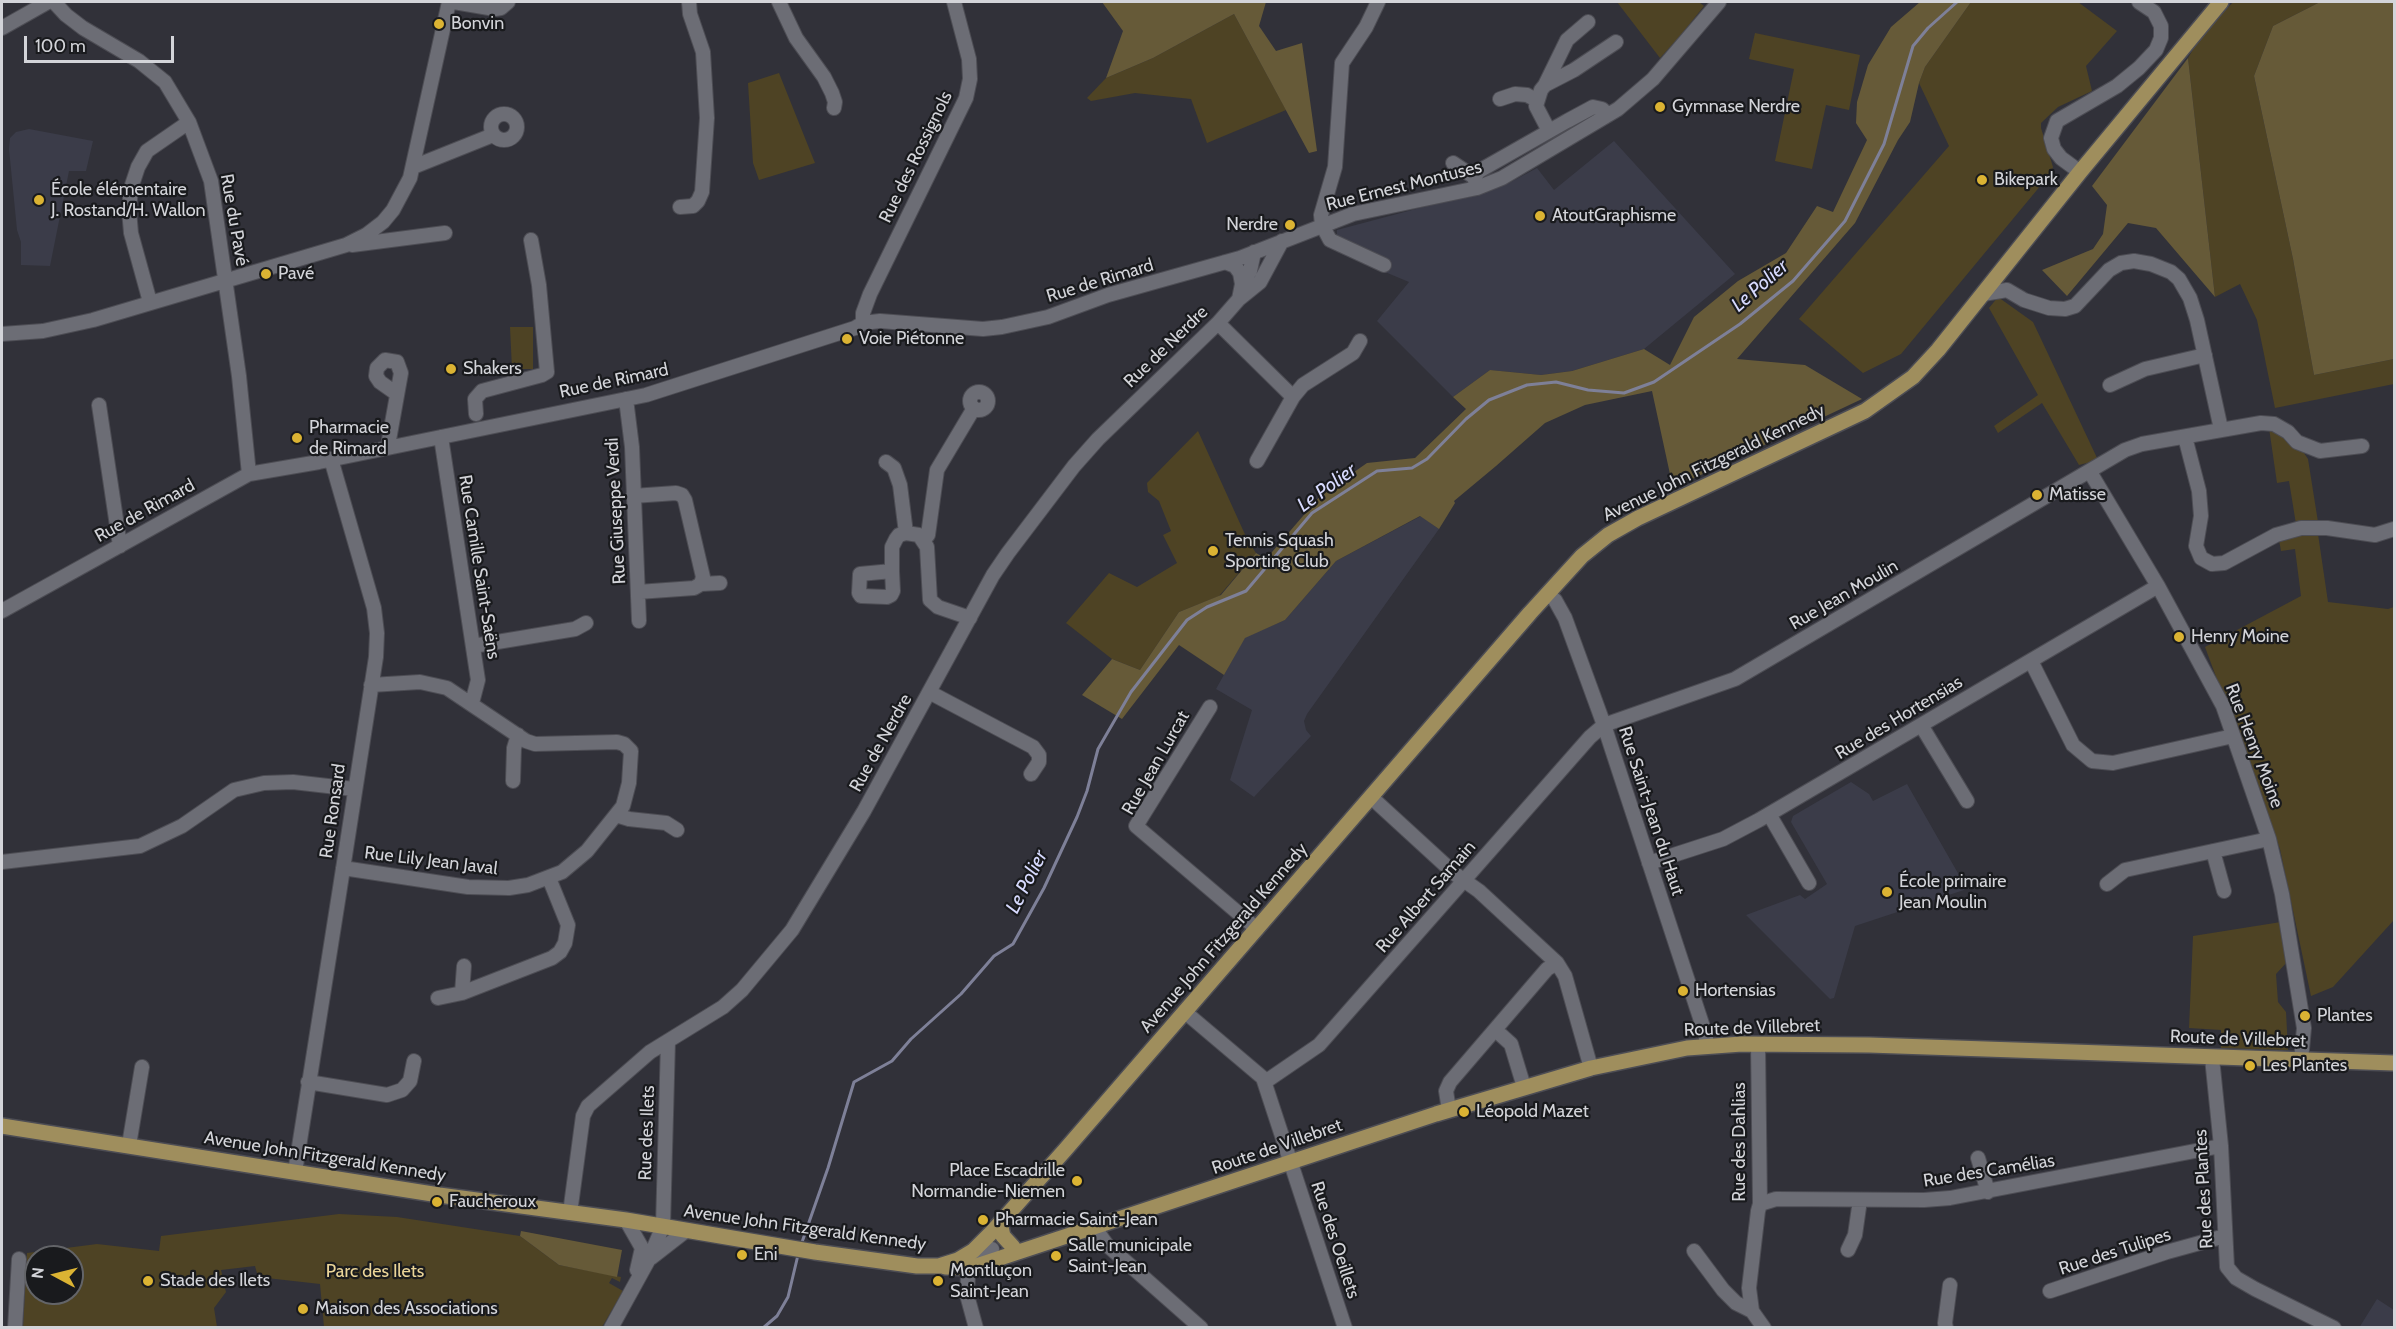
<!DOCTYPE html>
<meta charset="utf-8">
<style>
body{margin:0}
#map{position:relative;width:2396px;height:1329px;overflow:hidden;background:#313139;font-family:Cabin,sans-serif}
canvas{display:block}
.frame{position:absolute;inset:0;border:3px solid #d3d4d9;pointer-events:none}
.north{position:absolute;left:24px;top:1245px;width:60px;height:60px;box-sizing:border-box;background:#191a1d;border:2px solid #636468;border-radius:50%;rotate:277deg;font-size:16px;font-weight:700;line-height:24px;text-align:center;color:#d3d4d9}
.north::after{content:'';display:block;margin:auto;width:21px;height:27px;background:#dbb333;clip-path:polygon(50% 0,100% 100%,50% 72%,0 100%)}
.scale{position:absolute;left:24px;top:36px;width:150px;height:27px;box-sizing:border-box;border:3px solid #d3d4d9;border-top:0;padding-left:8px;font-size:18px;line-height:21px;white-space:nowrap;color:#d3d4d9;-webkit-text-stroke:4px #191a1d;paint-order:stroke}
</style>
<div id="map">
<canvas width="2396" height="1329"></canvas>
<div class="frame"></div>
<div class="north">N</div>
<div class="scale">100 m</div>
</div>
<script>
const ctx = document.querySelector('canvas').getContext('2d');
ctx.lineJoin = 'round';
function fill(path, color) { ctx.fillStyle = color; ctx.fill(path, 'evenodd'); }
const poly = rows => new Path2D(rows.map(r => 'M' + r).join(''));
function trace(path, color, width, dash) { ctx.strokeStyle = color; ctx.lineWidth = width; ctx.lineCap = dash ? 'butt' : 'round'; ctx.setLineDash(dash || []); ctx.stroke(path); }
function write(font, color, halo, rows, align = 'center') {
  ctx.font = font + ' Cabin,sans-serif'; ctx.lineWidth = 4.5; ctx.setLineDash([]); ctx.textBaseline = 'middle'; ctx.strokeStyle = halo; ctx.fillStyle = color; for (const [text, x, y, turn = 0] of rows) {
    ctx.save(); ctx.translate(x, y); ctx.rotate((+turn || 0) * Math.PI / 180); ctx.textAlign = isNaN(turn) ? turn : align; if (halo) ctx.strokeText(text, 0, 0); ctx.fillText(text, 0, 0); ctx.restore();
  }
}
fill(poly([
 [29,129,93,141,86,171,69,171,50,266,21,265,21,242,17,230,9,149,10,138,16,132],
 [1614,141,1735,274,1644,349,1572,371,1541,375,1490,370,1453,397,1377,321,1409,282,1337,252,1337,230,1442,202,1471,197,1509,183,1537,168,1554,190],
 [1421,516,1439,529,1307,714,1304,721,1306,730,1311,736,1254,797,1230,780,1252,710,1216,689,1245,637,1285,620,1336,561],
 [1851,782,1869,794,1873,801,1907,784,1967,889,1855,926,1834,998,1830,999,1746,915,1800,895,1805,899,1827,884,1791,822,1793,816],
 [2377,1299,2394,1310,2394,1327,2359,1328]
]), '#3b3c49');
fill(poly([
 [1617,2,1699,2,1704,6,1680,36,1660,58],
 [1971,2,2078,2,2117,31,2086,66,2092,91,2058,107,2041,123,2041,128,2053,167,2051,173,1901,354,1863,373,1799,319,1949,146,1919,83,1925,67],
 [2233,2,2320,2,2273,26,2254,76,2293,259,2314,375,2394,359,2394,384,2275,408,2257,320,2240,284,2215,297,2188,58,2198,41],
 [1234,14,1286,110,1207,143,1191,99,1135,93,1091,101,1087,98,1106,78,1153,58],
 [1755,33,1860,55,1849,110,1826,105,1812,169,1775,161,1794,69,1749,59],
 [779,73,815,163,759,180,753,163,748,83],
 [1998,297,2033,322,2098,460,2079,465,2042,403,1998,433,1994,426,2038,395,1989,308],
 [510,327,533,327,533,369,512,369],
 [2269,428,2279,432,2302,450,2308,459,2318,522,2296,524,2289,481,2277,483],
 [1198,431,1248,541,1256,553,1219,596,1179,612,1140,670,1112,659,1066,623,1109,573,1137,587,1177,563,1163,535,1171,531,1159,501,1148,492,1147,483],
 [2301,534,2318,534,2328,602,2388,609,2394,607,2394,920,2333,987,2311,996,2280,849,2205,647,2301,596,2295,549,2281,551,2279,540],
 [2281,922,2288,961,2276,974,2278,1002,2286,1012,2288,1050,2221,1048,2221,1030,2189,1028,2193,936],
 [339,1214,397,1217,520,1236,559,1265,621,1277,620,1282,612,1278,609,1283,623,1291,602,1327,324,1327,320,1284,258,1277,255,1266,221,1270,226,1292,214,1308,217,1327,23,1328,27,1253,97,1244,159,1251,161,1236],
 [36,1257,72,1257,72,1293,36,1293]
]), '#4e4324');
fill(poly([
 [1102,2,1266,2,1259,26,1276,51,1302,43,1317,151,1309,153,1234,14,1153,58,1106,78,1123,31],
 [1920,2,1971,2,1925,67,1919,83,1910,122,1898,140,1855,223,1737,359,1805,365,1862,399,1673,488,1652,391,1585,405,1545,423,1496,466,1454,501,1455,503,1439,529,1420,516,1336,561,1285,620,1245,638,1224,675,1179,645,1122,719,1082,695,1112,659,1140,670,1179,612,1221,595,1256,553,1266,559,1321,495,1367,463,1415,458,1466,409,1453,397,1490,370,1541,375,1572,371,1644,349,1670,365,1694,317,1738,281,1786,253,1817,206,1833,212,1867,140,1856,123,1857,102,1868,65,1891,27],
 [2320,2,2394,2,2394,359,2314,375,2293,259,2254,76,2273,26],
 [2188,58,2215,297,2156,228,2128,223,2067,296,2042,270,2093,249,2103,234,2107,205,2092,186],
 [521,1231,622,1250,617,1277,559,1265,520,1236]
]), '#665a38');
trace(poly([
 [801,1245,828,1168,854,1082,892,1061,911,1039,961,994,994,956,1013,944,1044,888,1077,817,1087,791,1098,749,1131,692,1187,620,1207,607,1246,591,1312,513,1377,471,1412,468,1427,459,1466,419,1489,400,1527,385,1556,382,1588,390,1624,393,1654,382,1740,324,1793,281,1845,221,1884,144,1913,46,1928,28,1957,2],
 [763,1328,777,1316,788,1297,798,1255]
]), '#7e8098', 3);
const minor = poly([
 [54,2,66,15,83,28,139,61,165,82,189,122,211,181,239,376,249,474],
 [454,2,495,9,501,8,508,2],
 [779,2,796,38,824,77,832,93,835,102,834,108],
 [1378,2,1366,27,1342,63,1335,167,1321,215,1322,225,1330,240,1384,265],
 [2,28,48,2],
 [1545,85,1567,40,1588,22],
 [1500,99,1515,94,1527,95,1536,100],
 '491 127a13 13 0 1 1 26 0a13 13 0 1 1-26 0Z',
 [1549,131,1536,106,1541,90,1545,85,1574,70,1616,42],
 [1453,163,1474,177],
 [413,167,493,135],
 [2080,172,2061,158,2054,149,2051,138,2057,121,2117,86,2139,68,2156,50,2161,38,2161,26,2154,12,2139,2],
 [1477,188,1474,177,1479,171,1567,121,1593,107,1602,109,1608,115],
 [680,207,693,206,698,201,702,192,707,118,703,52,690,14,689,2],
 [352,245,445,233],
 [1242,284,1250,271,1254,252],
 [1983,294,2007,290,2024,300,2049,308,2065,309,2075,306,2109,270,2121,263,2134,261,2151,264,2171,272,2179,279,2190,298,2197,320,2221,429],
 [1239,299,1260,282,1282,241],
 [150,302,131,233,129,210,131,188,138,167,147,151,189,122],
 [863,323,863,313,870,294,966,98,970,79,969,59,954,2],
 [1218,323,1293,397,1257,461],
 [2,334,43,331,93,320,346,245,366,235,383,222,393,210,410,178,449,2],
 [2110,385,2145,369,2205,355],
 '970 401a9 9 0 1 1 18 0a9 9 0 1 1-18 0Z',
 [1293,397,1303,385,1353,353,1360,341],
 [626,399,632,447,639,621],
 [99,405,120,546],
 [476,414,475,399,482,391,542,375,547,372,539,285,531,240],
 [441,437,478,680,472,703],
 [2185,437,2199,491,2201,516,2196,546,2201,558,2212,564,2224,563,2276,535,2301,528,2327,528,2375,535,2394,529],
 [388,448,389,440,401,373,397,362,385,360,377,368,376,376,380,382,397,394],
 [886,462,894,468,900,485,906,533],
 [2090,472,2158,586,2223,706,2269,839,2282,894,2304,1028,2301,1060],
 [633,496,676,493,682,495,685,500,703,577,701,584,694,588,638,592],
 [924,540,928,535,937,470,974,408],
 [892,571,860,574,859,593,861,596,887,597,891,595,893,591,892,571,892,547,896,539,899,535,906,533,919,535,927,547,930,600,938,607,970,618],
 [701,584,720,583],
 [1547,594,1555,600,1565,618,1604,725,1706,1036,1706,1046],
 [2,611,249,474,319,462,646,395,855,328,863,323,880,321,983,329,1002,327,1048,317,1108,295,1240,258,1353,214,1477,188,1502,178,1618,109,1653,79,1719,2],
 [473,646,575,629,586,623],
 [2031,661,2073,745,2092,761,2113,763,2233,736],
 [929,692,1033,747,1039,755,1039,762,1031,774],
 [1210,707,1136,826,1257,929],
 [1921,725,1967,801],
 [513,781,514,748,518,735],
 [1371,797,1455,874,1479,891,1557,963,1565,976,1591,1068],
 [1769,814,1809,883],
 [616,815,629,819,666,823,677,830],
 [2213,851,2224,891],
 [2,862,140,846,182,826,234,790,264,783,293,782,354,789],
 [1649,863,1723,839,1759,820,2158,586],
 [343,868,468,887,509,888,528,885,562,872,587,851,623,806,629,783,631,751,624,744,617,742,535,744,526,741,447,688,420,682,371,685],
 [2107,884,2125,870,2269,839],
 [462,993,464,966],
 [438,998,462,993,552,958,560,952,565,943,568,925,549,878],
 [1185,1012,1263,1078,1345,1328],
 [1501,1035,1511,1044,1524,1087],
 [2212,1058,2221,1146,2227,1267,2236,1278,2255,1289,2334,1328],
 [308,1082,387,1095,402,1090,410,1081,414,1061],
 [1265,1082,1319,1045,1590,737,1604,725,1735,679,2125,450,2142,444,2261,423,2274,424,2288,432,2297,442,2320,451,2362,446],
 [1449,1110,1446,1091,1450,1082,1547,969,1557,963],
 [129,1145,142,1067],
 [1978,1158,1988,1192],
 [295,1172,340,888,376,657,377,633,374,608,331,459],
 [1760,1204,1776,1199,1924,1200,1950,1198,2221,1146],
 [570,1213,583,1116,588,1106,650,1052,723,1007,742,990,792,930,864,811,993,575,1008,553,1074,466,1098,439,1218,323,1239,299,1242,284,1240,273,1235,266,1225,262],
 [626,1220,642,1248,637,1270],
 [1095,1228,1107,1245,1201,1328],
 [1848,1250,1855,1235,1860,1200],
 [1694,1251,1723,1290,1736,1303,1752,1311,1764,1328],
 [651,1258,687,1230],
 [2050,1291,2167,1252,2225,1236],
 [1752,1311,1749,1288,1758,1211,1760,1204,1758,1044],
 [15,1328,19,1259],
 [611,1328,649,1259,663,1226,668,1041],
 [976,1328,967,1295,968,1275,970,1268,992,1249],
 [1946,1328,1945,1323,1950,1285]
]);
const major = poly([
 [2,1126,439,1195,626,1220,815,1252,917,1266,939,1266,958,1260,973,1251,992,1232,1065,1150,1530,613,1582,556,1608,535,1638,518,1865,411,1913,377,1938,350,2080,172,2221,2],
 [1000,1223,1003,1236,1013,1247],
 [945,1267,970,1268,1436,1114,1591,1068,1687,1048,1742,1044,1869,1045,2394,1063]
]);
trace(minor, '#4d4d54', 16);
trace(major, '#4d4d54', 18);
trace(minor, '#6c6d75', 14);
trace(major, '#9f8e5d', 15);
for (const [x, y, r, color] of [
 [439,24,6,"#dbb333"],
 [1660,107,6,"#dbb333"],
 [1982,180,6,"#dbb333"],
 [39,200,6,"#dbb333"],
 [1540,216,6,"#dbb333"],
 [1290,225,6,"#dbb333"],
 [266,274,6,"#dbb333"],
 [847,339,6,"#dbb333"],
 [451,369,6,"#dbb333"],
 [297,438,6,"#dbb333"],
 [2037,495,6,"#dbb333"],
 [1213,551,6,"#dbb333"],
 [2179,637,6,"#dbb333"],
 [1887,892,6,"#dbb333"],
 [1683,991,6,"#dbb333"],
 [2305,1016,6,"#dbb333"],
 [2250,1066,6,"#dbb333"],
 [1464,1112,6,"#dbb333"],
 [1077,1181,6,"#dbb333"],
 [437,1202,6,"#dbb333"],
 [983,1220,6,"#dbb333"],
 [742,1255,6,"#dbb333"],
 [1056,1256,6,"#dbb333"],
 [148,1281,6,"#dbb333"],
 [938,1281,6,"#dbb333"],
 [303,1309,6,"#dbb333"]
]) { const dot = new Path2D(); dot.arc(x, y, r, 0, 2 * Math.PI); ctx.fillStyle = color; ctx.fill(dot); trace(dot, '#191a1d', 2); }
write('18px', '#d3d4d9', '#191a1d', [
 ["Bonvin",451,24],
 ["Gymnase Nerdre",1672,107],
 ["Bikepark",1994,180],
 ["École élémentaire",51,190],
 ["J. Rostand/H. Wallon",51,211],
 ["AtoutGraphisme",1552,216],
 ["Nerdre",1278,225,"right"],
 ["Pavé",278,274],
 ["Voie Piétonne",859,339],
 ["Shakers",463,369],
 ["Pharmacie",309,428],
 ["de Rimard",309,449],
 ["Matisse",2049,495],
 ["Tennis Squash",1225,541],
 ["Sporting Club",1225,562],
 ["Henry Moine",2191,637],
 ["École primaire",1899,882],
 ["Jean Moulin",1899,903],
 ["Hortensias",1695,991],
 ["Plantes",2317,1016],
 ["Les Plantes",2262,1066],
 ["Léopold Mazet",1476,1112],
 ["Place Escadrille",1065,1171,"right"],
 ["Normandie-Niemen",1065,1192,"right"],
 ["Faucheroux",449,1202],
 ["Pharmacie Saint-Jean",995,1220],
 ["Salle municipale",1068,1246],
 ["Saint-Jean",1068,1267],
 ["Eni",754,1255],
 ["Montluçon",950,1271],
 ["Saint-Jean",950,1292],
 ["Stade des Ilets",160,1281],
 ["Maison des Associations",315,1309]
], 'left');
write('18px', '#d3d4d9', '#191a1d', [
 ["Rue des Rossignols",916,157,-64],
 ["Rue Ernest Montuses",1404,186,-14],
 ["Rue du Pavé",234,220,80],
 ["Rue de Rimard",1100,281,-17],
 ["Rue de Nerdre",1166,347,-44],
 ["Rue de Rimard",614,381,-12],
 ["Avenue John Fitzgerald Kennedy",1714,463,-26],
 ["Rue de Rimard",145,511,-29],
 ["Rue Giuseppe Verdi",616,511,-93],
 ["Rue Camille Saint-Saëns",479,567,81],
 ["Rue Jean Moulin",1844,595,-30],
 ["Rue des Hortensias",1899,718,-31],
 ["Rue de Nerdre",881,743,-61],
 ["Rue Henry Moine",2254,746,69],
 ["Rue Jean Lurcat",1156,763,-60],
 ["Rue Ronsard",333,811,-82],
 ["Rue Saint-Jean du Haut",1651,811,72],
 ["Rue Lily Jean Javal",431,861,7],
 ["Rue Albert Samain",1426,897,-49],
 ["Avenue John Fitzgerald Kennedy",1224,938,-49],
 ["Route de Villebret",1752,1028,-2],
 ["Route de Villebret",2238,1039,2],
 ["Rue des Ilets",647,1133,-88],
 ["Rue des Dahlias",1740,1142,-90],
 ["Route de Villebret",1277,1147,-19],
 ["Avenue John Fitzgerald Kennedy",325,1157,9],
 ["Rue des Camélias",1989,1171,-9],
 ["Rue des Plantes",2204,1189,-93],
 ["Avenue John Fitzgerald Kennedy",805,1228,8],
 ["Rue des Oeillets",1335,1240,72],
 ["Rue des Tulipes",2115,1252,-18]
]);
write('18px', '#ebd598', '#191a1d', [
 ["Parc des Ilets",375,1272]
]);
write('italic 20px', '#d7dafe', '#191a1d', [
 ["Le Polier",1760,286,-41],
 ["Le Polier",1327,488,-36],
 ["Le Polier",1027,882,-63]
]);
</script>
